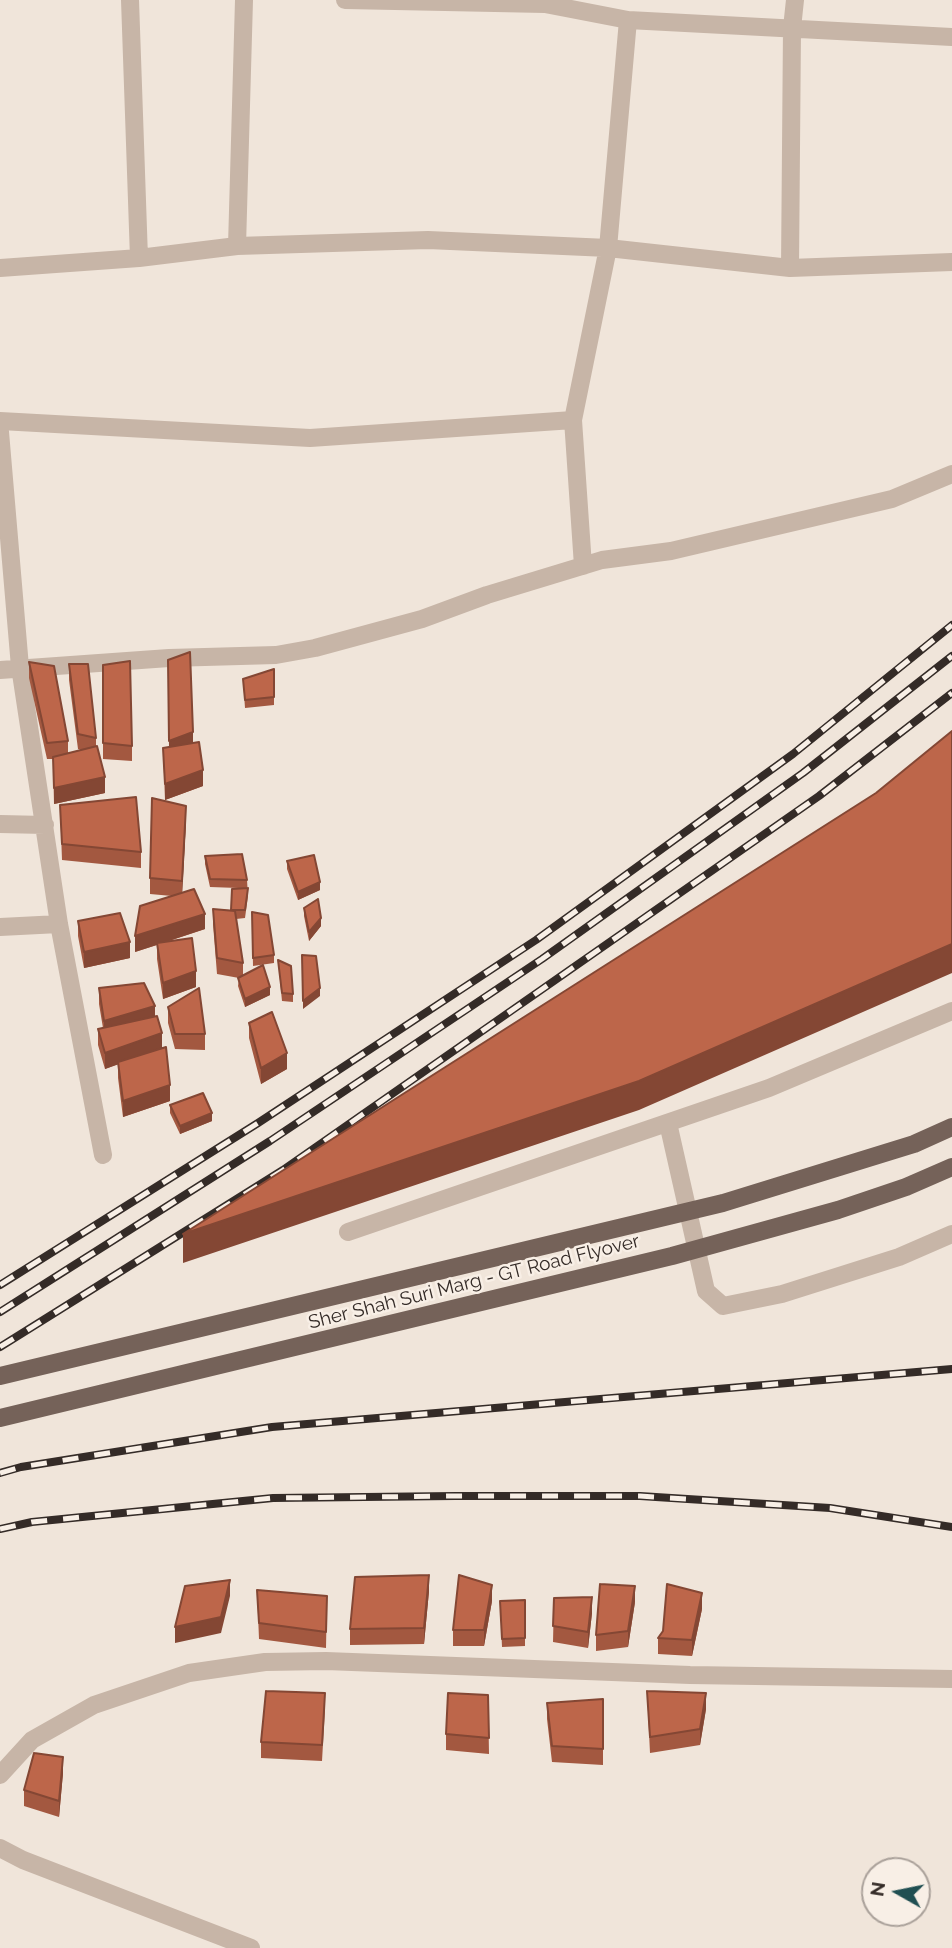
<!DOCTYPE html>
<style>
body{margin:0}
#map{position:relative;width:952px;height:1948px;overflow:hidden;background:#f0e5da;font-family:Raleway,sans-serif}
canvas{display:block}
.north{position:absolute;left:861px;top:1857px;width:70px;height:70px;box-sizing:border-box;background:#f8efe6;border:2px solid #aaa19a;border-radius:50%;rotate:279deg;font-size:19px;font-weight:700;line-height:28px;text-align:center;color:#342b27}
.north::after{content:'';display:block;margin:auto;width:24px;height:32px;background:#204f52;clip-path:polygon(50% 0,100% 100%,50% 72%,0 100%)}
</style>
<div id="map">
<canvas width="952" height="1948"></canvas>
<div class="north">N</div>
</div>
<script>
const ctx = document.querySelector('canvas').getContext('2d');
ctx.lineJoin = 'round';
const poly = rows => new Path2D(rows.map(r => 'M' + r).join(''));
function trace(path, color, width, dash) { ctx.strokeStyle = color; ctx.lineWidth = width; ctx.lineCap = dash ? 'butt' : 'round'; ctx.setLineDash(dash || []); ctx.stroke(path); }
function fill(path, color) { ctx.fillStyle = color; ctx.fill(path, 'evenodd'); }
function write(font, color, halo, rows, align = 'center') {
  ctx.font = font + ' Raleway,sans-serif'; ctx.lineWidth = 5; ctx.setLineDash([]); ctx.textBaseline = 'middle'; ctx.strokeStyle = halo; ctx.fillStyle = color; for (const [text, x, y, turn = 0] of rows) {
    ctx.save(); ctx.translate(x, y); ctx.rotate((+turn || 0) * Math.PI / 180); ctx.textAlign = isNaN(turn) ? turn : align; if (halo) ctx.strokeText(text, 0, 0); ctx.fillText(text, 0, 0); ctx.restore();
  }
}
trace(poly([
 [130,0,139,258],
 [345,0,545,4,628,20,952,37],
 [237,246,244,0],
 [0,268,139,258,237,246,428,240,608,248,790,268,952,262],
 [790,268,792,28,795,0],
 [0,421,310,438,573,420],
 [0,432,20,667,59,924,103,1155],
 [583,566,573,420,608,248,628,20],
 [0,670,169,658,276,655,315,648,422,619,487,595,602,560,671,551,892,499,952,474],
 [0,824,45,825],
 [0,927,59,924],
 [668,1123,706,1291,723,1306,782,1294,899,1257,952,1234],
 [348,1232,769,1088,952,1011],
 [0,1775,32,1740,94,1705,189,1673,265,1662,326,1661,690,1675,952,1679],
 [0,1848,23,1860,251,1948]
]), '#c7b5a7', 18);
trace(poly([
 [0,1376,723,1203,914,1144,952,1127],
 [0,1418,672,1256,838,1210,906,1187,952,1167]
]), '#756259', 18);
const rail = poly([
 [0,1285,258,1123,536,940,793,754,952,625],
 [0,1312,270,1141,542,959,803,773,952,656],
 [0,1347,283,1170,819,796,952,693],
 [0,1473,21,1467,272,1427,952,1369],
 [0,1529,32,1522,273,1498,455,1496,640,1496,830,1508,952,1527]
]);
trace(rail, '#342b27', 8);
trace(rail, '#f8efe6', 5, [16]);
fill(poly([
 [168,660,193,743,203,786,165,800,163,748,169,747],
 [29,662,68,741,68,753,81,750,78,749,69,680,69,664,96,738,96,746,105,793,54,804,53,759,47,759,29,678],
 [103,665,132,746,132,761,103,759],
 [274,669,274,705,245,708,243,679],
 [60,805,141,852,141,868,62,860],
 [186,821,182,893,205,929,169,941,196,987,163,999,157,959,157,945,135,952,172,896,150,894,150,878],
 [205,856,247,880,248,896,245,918,236,919,243,963,243,975,270,995,245,1007,238,986,239,978,217,974,213,924,213,909,231,910,238,888,210,887,205,864],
 [287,861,320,890,298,900,287,869],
 [304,908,321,926,309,941,304,916],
 [252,912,274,955,274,963,253,966],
 [78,921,130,958,84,968,78,936],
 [278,960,293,994,293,1002,282,1001],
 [99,988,155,1016,162,1048,170,1101,123,1117,118,1078,118,1064,105,1069,98,1045,98,1029,103,1028,99,1004],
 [168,1007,205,1034,205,1050,175,1049,168,1023],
 [249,1023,287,1069,261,1084,249,1038],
 [170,1105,212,1121,180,1134,170,1113],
 [257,1590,327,1596,326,1648,259,1639],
 [429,1591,424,1644,350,1645,350,1629],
 [554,1598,592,1613,588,1648,553,1642],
 [525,1600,525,1646,502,1647,500,1601],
 [492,1601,484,1646,453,1646,453,1630],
 [635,1602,628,1647,596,1651,596,1635],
 [702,1609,692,1656,658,1654,658,1638],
 [647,1691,706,1709,700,1745,650,1753],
 [488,1695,489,1754,446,1750,446,1734],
 [603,1699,603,1765,552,1762,547,1719,547,1703],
 [325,1709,322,1761,261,1758,261,1742],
 [63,1773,59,1817,24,1806,24,1790]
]), '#a35840');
fill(poly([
 [193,732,193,748,169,757,169,741],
 [203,770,203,786,165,800,165,784],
 [105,777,105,793,54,804,54,788],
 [186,806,186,821,182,897,182,881],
 [320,882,320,890,298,900,298,892],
 [205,914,205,929,135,952,135,936],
 [321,918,321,926,309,941,309,932],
 [130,942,130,958,84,968,84,952],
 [952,944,952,973,639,1110,183,1263,183,1234],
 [196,971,196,987,163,999,163,983],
 [270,987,270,995,245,1007,245,999],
 [320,988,320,996,303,1009,303,1001],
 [155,1006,155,1022,104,1037,104,1021],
 [162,1033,162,1049,105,1069,105,1053],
 [287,1053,287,1069,261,1084,261,1068],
 [170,1085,170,1101,123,1117,123,1101],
 [212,1113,212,1121,180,1134,180,1126],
 [429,1575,429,1591,424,1644,424,1628],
 [230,1580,230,1596,221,1633,175,1643,175,1627],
 [492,1585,492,1601,484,1646,484,1630],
 [635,1586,635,1602,628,1647,628,1631],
 [702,1593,702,1609,692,1656,692,1640],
 [592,1597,592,1613,588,1648,588,1632],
 [706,1693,706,1709,700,1745,700,1729],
 [63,1757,63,1773,59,1817,59,1801]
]), '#844734');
const building = poly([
 [190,652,193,732,169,741,168,660,190,652],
 [130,661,132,746,103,743,103,665,130,661],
 [29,662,54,666,68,741,47,743,29,662],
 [69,664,88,664,96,738,78,734,69,664],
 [274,669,274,697,245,700,243,679,274,669],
 [952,731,952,944,639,1081,183,1234,876,793,952,731],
 [199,742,203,770,165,784,163,748,199,742],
 [97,746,105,777,54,788,53,757,97,746],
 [136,797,141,852,62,844,60,805,136,797],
 [152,798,186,806,182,881,150,878,152,798],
 [242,854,247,880,210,879,205,856,242,854],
 [314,855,320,882,298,892,287,861,314,855],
 [248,888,245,910,231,910,232,889,248,888],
 [194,889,205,914,135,936,140,906,194,889],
 [318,899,321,918,309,932,304,908,318,899],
 [213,909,235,911,243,963,217,958,213,909],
 [252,912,268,915,274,955,253,958,252,912],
 [120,913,130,942,84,952,78,921,120,913],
 [192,938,196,971,163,983,157,943,192,938],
 [302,955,316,956,320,988,303,1001,302,955],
 [278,960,291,966,293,994,282,993,278,960],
 [263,965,270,987,245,999,238,978,263,965],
 [144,983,155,1006,104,1021,99,988,144,983],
 [199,988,205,1034,175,1034,168,1007,199,988],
 [272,1012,287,1053,261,1068,249,1023,272,1012],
 [157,1016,162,1033,105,1053,98,1029,157,1016],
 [166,1047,170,1085,123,1101,118,1062,166,1047],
 [203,1093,212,1113,180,1126,170,1105,203,1093],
 [429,1575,424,1628,350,1629,355,1577,429,1575],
 [459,1575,492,1585,484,1630,453,1630,459,1575],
 [230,1580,221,1617,175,1627,185,1586,230,1580],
 [600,1584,635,1586,628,1631,596,1635,600,1584],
 [667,1584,702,1593,692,1640,658,1638,663,1631,667,1584],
 [257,1590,327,1596,326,1632,259,1623,257,1590],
 [592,1597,588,1632,553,1626,554,1598,592,1597],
 [525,1600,525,1638,502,1639,500,1601,525,1600],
 [266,1691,325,1693,322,1745,261,1742,266,1691],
 [647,1691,706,1693,700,1729,650,1737,647,1691],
 [448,1693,488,1695,489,1738,446,1734,448,1693],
 [603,1699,603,1749,552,1746,547,1703,603,1699],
 [34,1753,63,1757,59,1801,24,1790,34,1753]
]);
fill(building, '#bd664a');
trace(building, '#844734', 2);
write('19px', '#342b27', '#f8efe6', [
 ["Sher Shah Suri Marg - GT Road Flyover",474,1282,-14]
]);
</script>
